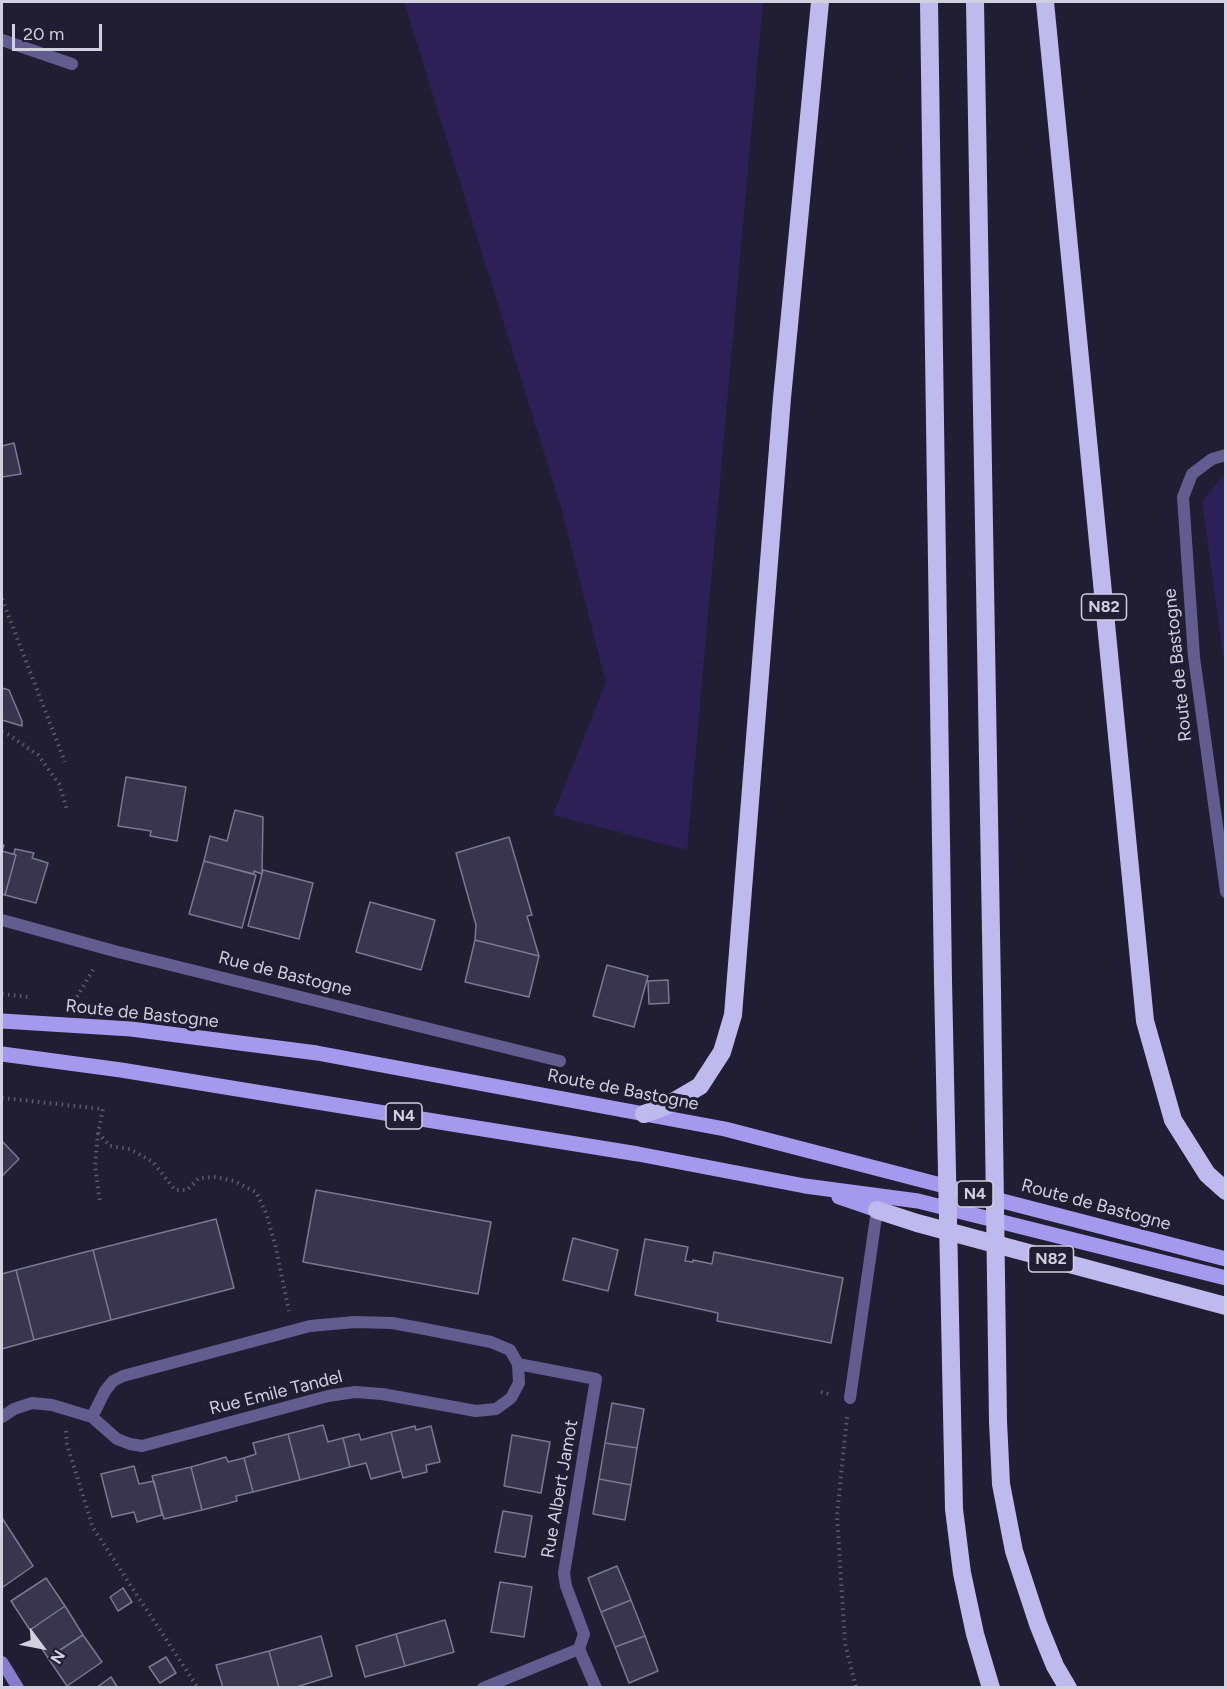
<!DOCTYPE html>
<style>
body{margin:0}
#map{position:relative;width:1227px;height:1689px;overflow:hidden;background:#211e33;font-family:Figtree,sans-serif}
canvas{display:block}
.frame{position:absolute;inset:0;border:3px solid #d1d0df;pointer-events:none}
.north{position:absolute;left:12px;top:1617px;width:60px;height:60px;-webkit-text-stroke:4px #211e33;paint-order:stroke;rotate:122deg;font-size:16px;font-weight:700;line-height:24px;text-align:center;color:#d1d0df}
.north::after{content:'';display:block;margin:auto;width:21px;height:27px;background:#d1d0df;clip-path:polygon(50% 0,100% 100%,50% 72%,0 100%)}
.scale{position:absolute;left:12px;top:24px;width:90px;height:27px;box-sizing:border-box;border:3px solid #d1d0df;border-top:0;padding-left:8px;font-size:18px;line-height:21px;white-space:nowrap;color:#d1d0df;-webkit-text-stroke:4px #211e33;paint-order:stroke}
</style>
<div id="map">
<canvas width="1227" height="1689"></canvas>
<div class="frame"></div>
<div class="north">N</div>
<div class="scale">20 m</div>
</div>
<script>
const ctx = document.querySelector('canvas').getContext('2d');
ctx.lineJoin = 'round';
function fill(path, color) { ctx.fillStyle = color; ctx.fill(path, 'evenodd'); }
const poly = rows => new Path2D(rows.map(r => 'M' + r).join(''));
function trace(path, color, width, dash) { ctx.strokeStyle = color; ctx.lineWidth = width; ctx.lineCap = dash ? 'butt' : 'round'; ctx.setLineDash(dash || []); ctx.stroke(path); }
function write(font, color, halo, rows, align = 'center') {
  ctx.font = font + ' Figtree,sans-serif'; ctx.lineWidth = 6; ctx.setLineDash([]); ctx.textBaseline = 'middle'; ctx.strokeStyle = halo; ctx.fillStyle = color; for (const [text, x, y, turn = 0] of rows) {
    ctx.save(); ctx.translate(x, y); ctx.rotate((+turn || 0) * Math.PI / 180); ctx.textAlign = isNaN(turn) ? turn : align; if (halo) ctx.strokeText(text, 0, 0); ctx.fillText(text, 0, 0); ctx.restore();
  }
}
fill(poly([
 [404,2,763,2,687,850,553,815,606,682,560,504],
 [1223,476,1225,476,1226,655,1223,655,1202,501]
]), '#2c2056');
const building = poly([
 [14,443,21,474,2,477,2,446,14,443],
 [2,688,9,690,22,721,22,726,2,720,2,688],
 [126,777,186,787,177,841,150,836,151,831,118,826,126,777],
 [235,810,263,817,262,874,254,871,254,874,204,861,210,836,227,841,235,810],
 [509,837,532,915,527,916,539,956,475,940,476,925,456,853,509,837],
 [2,845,4,845,2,851,16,855,5,895,2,894,2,845],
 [15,849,34,853,32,858,48,863,36,903,5,895,16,855,14,854,15,849],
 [204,861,256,875,242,928,189,914,204,861],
 [263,870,313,883,299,939,248,926,263,870],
 [370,902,435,920,421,970,356,952,370,902],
 [475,940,539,956,529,997,465,982,475,940],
 [607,965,648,976,634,1027,593,1016,607,965],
 [668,980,669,1003,649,1004,648,981,668,980],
 [2,1141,19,1159,2,1176,2,1141],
 [316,1190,491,1222,478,1294,303,1262,316,1190],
 [216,1219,234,1288,111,1320,93,1250,216,1219],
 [573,1238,618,1250,608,1291,563,1280,573,1238],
 [645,1239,688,1247,685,1261,693,1262,693,1260,712,1264,714,1252,843,1278,831,1343,717,1321,718,1313,635,1295,645,1239],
 [93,1250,111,1320,34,1340,16,1270,93,1250],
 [16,1270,34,1340,2,1349,2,1274,16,1270],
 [612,1403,644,1409,637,1448,605,1443,612,1403],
 [323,1425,328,1442,343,1438,350,1467,300,1480,288,1434,323,1425],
 [415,1426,416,1430,431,1426,440,1462,426,1465,427,1472,403,1478,391,1432,415,1426],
 [391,1432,401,1471,371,1479,366,1463,350,1467,343,1438,359,1434,361,1440,391,1432],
 [288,1434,300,1480,253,1492,244,1458,256,1454,253,1443,288,1434],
 [512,1435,550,1442,541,1493,504,1486,512,1435],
 [605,1443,637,1448,631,1485,599,1479,605,1443],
 [226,1457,228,1462,244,1458,253,1492,236,1496,237,1501,202,1510,191,1467,226,1457],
 [134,1466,139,1484,154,1481,162,1515,137,1522,134,1512,112,1517,101,1474,134,1466],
 [191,1467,202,1510,164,1519,152,1476,191,1467],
 [599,1479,631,1485,625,1520,593,1514,599,1479],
 [503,1511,532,1516,525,1557,495,1552,503,1511],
 [2,1518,33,1566,3,1587,2,1584,2,1518],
 [617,1566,631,1600,601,1612,588,1578,617,1566],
 [46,1578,65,1606,30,1630,11,1601,46,1578],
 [500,1582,532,1587,524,1637,491,1632,500,1582],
 [123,1588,132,1602,118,1611,110,1597,123,1588],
 [631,1600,645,1636,615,1647,601,1612,631,1600],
 [65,1606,83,1635,48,1658,30,1630,65,1606],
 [445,1620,454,1652,405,1666,396,1634,445,1620],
 [396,1634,405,1666,365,1677,356,1646,396,1634],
 [83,1635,102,1662,67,1686,48,1658,83,1635],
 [321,1636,332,1676,293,1688,279,1688,269,1651,321,1636],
 [645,1636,658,1671,629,1683,615,1647,645,1636],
 [269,1651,279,1688,223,1688,216,1665,269,1651],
 [166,1657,176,1673,160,1683,149,1667,166,1657],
 [111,1677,118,1688,96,1688,111,1677]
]);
fill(building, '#38354d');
trace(building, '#7a7893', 1.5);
trace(poly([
 [2,599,65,762],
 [2,732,9,735,38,755,59,784,67,810],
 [2,994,28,997],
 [74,1002,94,968],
 [2,1098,103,1109,98,1133,95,1166,100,1203],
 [98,1133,110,1146,130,1149,153,1162,175,1190,187,1190,199,1178,216,1177,234,1181,256,1192,266,1213,275,1244,289,1311],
 [821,1392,829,1394],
 [847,1417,837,1515,845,1643,856,1688],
 [66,1431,67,1444,93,1528,198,1688]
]), '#5d5a6d', 4, [1.5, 4.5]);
trace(poly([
 [850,1398,877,1210],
 [579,1649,596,1688]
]), '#625c8f', 12);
trace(poly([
 [2,40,72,64],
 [1226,455,1212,459,1192,474,1183,497,1194,657,1226,892],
 [2,920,118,952,560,1061],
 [2,1417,14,1409,32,1403,52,1405,92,1417,117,1439,130,1444,142,1446,328,1396,355,1392,382,1394,476,1411,496,1409,511,1398,519,1383,518,1364,510,1350,491,1342,420,1328,392,1323,355,1322,310,1326,123,1376,113,1381,105,1391,92,1417],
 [483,1688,579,1649,584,1634,566,1586,564,1573,596,1379,518,1364]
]), '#625c8f', 12);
trace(poly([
 [2,1662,18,1688]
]), '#887cce', 12);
trace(poly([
 [2,1021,131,1029,317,1053,725,1129,1226,1259],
 [2,1054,121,1070,452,1124,638,1154,805,1186,918,1201,1226,1278],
 [839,1197,877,1210]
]), '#a599ee', 15);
trace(poly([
 [929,2,943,981],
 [975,2,992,991],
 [1045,2,1145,1021,1173,1120,1207,1174,1226,1191],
 [644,1114,666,1106,700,1086,722,1052,733,1015,782,398,820,2],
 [877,1210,917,1223,1226,1306],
 [952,1412,954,1509,962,1573,975,1634,991,1688],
 [998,1421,1001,1484,1014,1551,1038,1624,1055,1666,1068,1688]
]), '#bfbaed', 18);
trace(poly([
 [943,981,952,1412],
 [992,991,998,1421]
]), '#bfbaed', 18);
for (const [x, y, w] of [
 [1104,607,45],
 [404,1116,36],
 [975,1194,36],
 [1051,1259,45]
]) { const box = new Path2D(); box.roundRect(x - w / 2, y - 13, w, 26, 4.5); ctx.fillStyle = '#211e33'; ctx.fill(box); trace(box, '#d1d0df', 1.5); }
write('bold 16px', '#d1d0df', null, [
 ["N82",1104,607],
 ["N4",404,1116],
 ["N4",975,1194],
 ["N82",1051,1259]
]);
write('18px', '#d1d0df', '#211e33', [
 ["Route de Bastogne",1178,665,-96],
 ["Rue de Bastogne",285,974,14],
 ["Route de Bastogne",142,1014,6],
 ["Route de Bastogne",623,1090,11],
 ["Route de Bastogne",1096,1205,15],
 ["Rue Emile Tandel",276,1393,-14],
 ["Rue Albert Jamot",560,1489,-80]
]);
</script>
